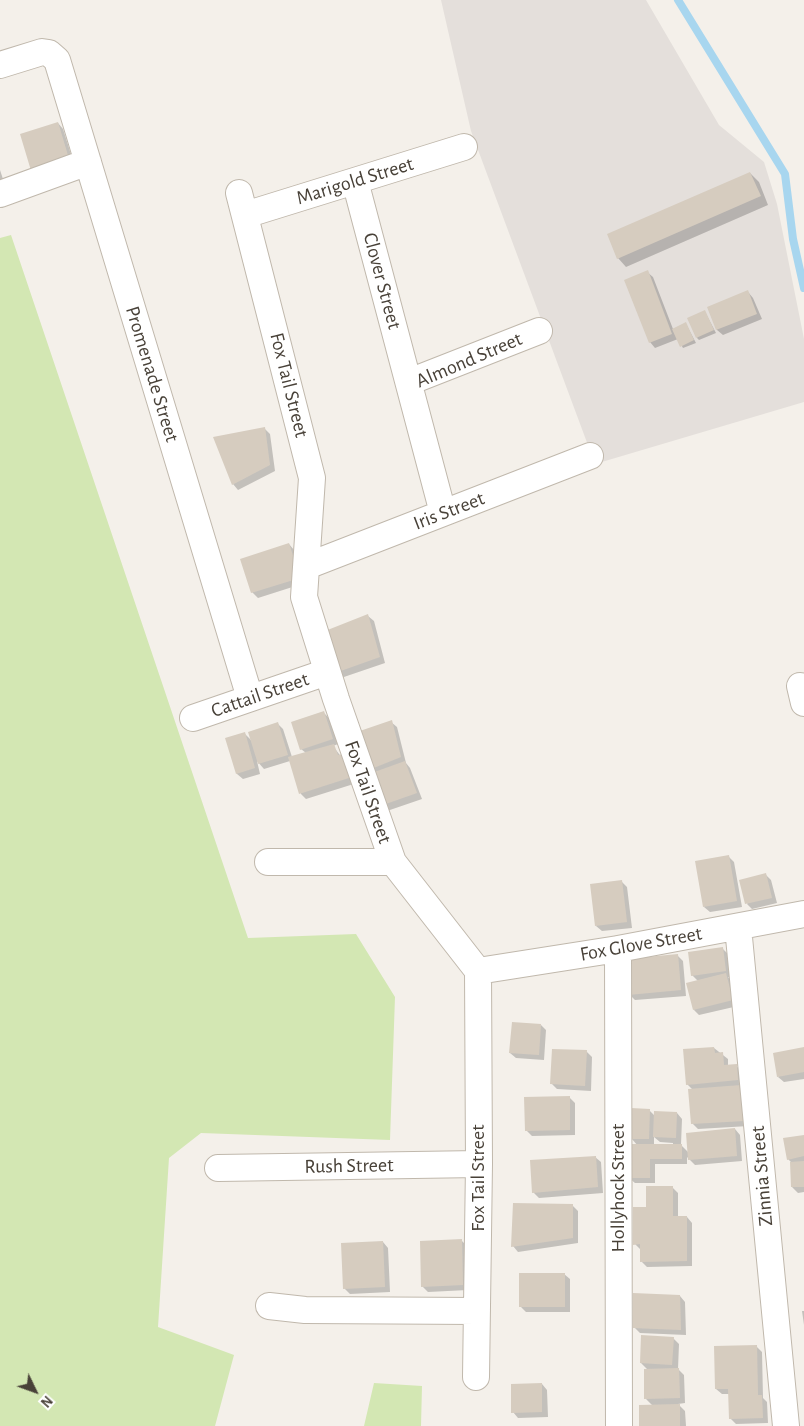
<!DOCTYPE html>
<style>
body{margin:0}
#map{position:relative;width:804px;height:1426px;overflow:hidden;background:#f4f0ea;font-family:"Alegreya Sans",sans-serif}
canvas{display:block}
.north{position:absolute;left:10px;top:1366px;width:50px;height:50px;-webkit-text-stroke:4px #fff;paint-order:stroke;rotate:132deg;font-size:14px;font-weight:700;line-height:20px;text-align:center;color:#484138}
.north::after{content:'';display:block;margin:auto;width:18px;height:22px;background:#484138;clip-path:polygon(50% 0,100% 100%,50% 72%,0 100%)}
</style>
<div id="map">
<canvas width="804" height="1426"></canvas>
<div class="north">N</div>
</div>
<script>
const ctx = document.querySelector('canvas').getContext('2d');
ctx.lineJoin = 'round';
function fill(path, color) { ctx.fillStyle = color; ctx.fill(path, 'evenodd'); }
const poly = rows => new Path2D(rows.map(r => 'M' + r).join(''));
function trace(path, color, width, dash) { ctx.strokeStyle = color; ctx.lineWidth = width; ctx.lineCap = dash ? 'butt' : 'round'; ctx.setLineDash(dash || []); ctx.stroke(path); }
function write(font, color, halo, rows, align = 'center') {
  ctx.font = font + ' "Alegreya Sans",sans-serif'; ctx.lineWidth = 4; ctx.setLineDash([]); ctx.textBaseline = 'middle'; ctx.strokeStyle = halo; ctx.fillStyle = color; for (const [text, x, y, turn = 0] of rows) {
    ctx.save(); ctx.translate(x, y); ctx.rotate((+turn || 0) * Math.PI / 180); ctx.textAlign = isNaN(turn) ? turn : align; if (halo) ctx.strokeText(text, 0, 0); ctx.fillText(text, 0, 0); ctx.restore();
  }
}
fill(poly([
 [441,0,646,0,719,125,764,162,777,204,804,339,804,402,595,464,471,131]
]), '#e4dfdb');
fill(poly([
 [11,235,248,938,356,934,395,997,390,1140,201,1133,169,1158,158,1327,234,1355,215,1426,0,1426,0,238],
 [374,1383,422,1386,421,1426,364,1426]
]), '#d3e7b3');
fill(poly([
 [58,123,63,129,75,167,21,135],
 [0,170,5,185,0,187],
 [750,173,759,182,768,205,626,267,618,258],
 [647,272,653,277,673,329,686,324,696,343,683,348,678,339,655,348,650,342],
 [748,292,753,298,762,319,723,335,717,330,708,308],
 [705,312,716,333,699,340,697,338],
 [264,428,270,434,275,471,238,490,233,484],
 [289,544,294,550,305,583,258,598,252,592],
 [368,616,374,621,385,663,341,678,336,673],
 [324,713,329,718,338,744,333,746,360,782,306,799,301,794,290,761,264,769,257,761,260,774,243,779,237,774,227,739,244,733,252,741,278,724,283,729,292,757,306,753,301,749],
 [391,722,397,727,406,763,410,768,422,799,387,811,370,774],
 [728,856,734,862,742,907,710,912,704,907],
 [765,874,771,880,777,903,752,909,747,904],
 [622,882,627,887,632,928,602,931,596,926],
 [722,948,728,954,731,977,728,977,731,980,738,1006,699,1015,694,1010,698,981,692,975],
 [677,955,683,961,686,996,635,1000,630,995],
 [541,1025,546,1030,544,1060,516,1058,510,1053],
 [714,1048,728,1059,728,1066,736,1066,742,1071,749,1126,698,1129,692,1123,693,1090,687,1084],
 [804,1049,804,1079,784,1082,778,1077],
 [586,1051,592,1057,591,1091,557,1089,552,1084],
 [569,1097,575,1103,575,1135,532,1136,526,1130],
 [649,1110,655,1116,677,1113,682,1119,681,1145,689,1153,735,1129,740,1135,742,1161,695,1165,687,1157,687,1164,655,1164,655,1183,635,1183,629,1178,638,1146,631,1138],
 [654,1137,660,1142,673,1143,673,1145,654,1145],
 [804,1136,804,1192,798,1193,792,1187,791,1162,788,1159],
 [595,1157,601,1162,603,1193,539,1198,533,1192],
 [672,1187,678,1193,678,1217,687,1217,692,1223,692,1266,647,1267,641,1261,641,1250,635,1244,647,1208],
 [572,1205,578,1211,578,1243,518,1252,513,1246],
 [461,1240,467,1246,468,1290,428,1292,422,1286],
 [383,1242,388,1248,390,1292,350,1294,344,1288],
 [564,1274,570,1279,570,1312,526,1312,521,1307],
 [680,1296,685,1302,686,1335,640,1333,634,1327],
 [802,1311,804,1311,804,1325],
 [673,1338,679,1344,678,1369,684,1375,685,1403,678,1404,685,1411,686,1426,640,1426,653,1406,646,1399,648,1370,641,1363],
 [756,1346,762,1352,763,1398,767,1402,768,1423,736,1424,730,1418,730,1394,722,1394,716,1389],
 [542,1384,547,1390,548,1417,518,1418,513,1412]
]), '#0003');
trace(poly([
 [678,0,785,174,793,239,804,288]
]), '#a8d6ef', 8);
fill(poly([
 [58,122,70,162,32,174,20,134],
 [750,172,761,196,617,259,607,234],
 [648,270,672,334,649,343,624,280],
 [748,290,757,314,716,330,707,307],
 [705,310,714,330,696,338,687,318],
 [686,322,694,340,680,347,672,329],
 [265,427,270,465,232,485,213,437],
 [289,543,300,578,251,593,240,559],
 [368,614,380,657,335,673,325,631],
 [324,711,333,739,300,750,291,722],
 [392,720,401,757,366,771,354,733],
 [278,722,288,755,258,764,248,732],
 [245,732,255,768,236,774,225,738],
 [334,744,338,755,348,753,355,776,299,794,288,757],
 [405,761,417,793,380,806,369,774],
 [729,855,737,901,703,907,695,861],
 [766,873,772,898,745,904,739,880],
 [622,880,627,922,595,926,590,884],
 [723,947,726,971,691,976,688,952],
 [678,954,681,990,628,995,625,959],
 [726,973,733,1000,693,1010,686,983],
 [512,1022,541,1024,539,1055,509,1053],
 [714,1047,715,1053,723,1052,724,1065,737,1064,738,1080,686,1085,683,1049],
 [804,1047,804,1072,777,1077,773,1053],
 [552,1049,587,1050,585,1086,550,1084],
 [742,1085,744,1121,691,1124,688,1089],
 [570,1096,570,1130,525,1131,524,1097],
 [631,1108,650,1109,649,1139,630,1139],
 [654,1111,677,1112,676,1138,653,1137],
 [735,1128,737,1156,688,1160,686,1133],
 [804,1135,804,1156,787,1160,783,1138],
 [628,1144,682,1144,682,1159,650,1159,650,1178,628,1178],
 [596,1156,598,1187,532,1193,530,1160],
 [804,1161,804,1187,791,1187,790,1162],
 [646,1186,673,1186,673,1216,687,1216,687,1261,640,1262,640,1244,633,1245,633,1207,646,1207],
 [513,1203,573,1204,573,1238,511,1247],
 [462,1239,463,1285,421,1287,420,1241],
 [383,1241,385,1287,343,1289,341,1243],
 [519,1273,565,1273,565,1307,519,1307],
 [633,1293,680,1295,681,1330,633,1328],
 [641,1335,674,1337,672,1365,640,1363],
 [757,1345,758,1395,762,1395,763,1418,729,1419,728,1389,715,1389,714,1346],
 [679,1368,680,1398,644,1399,644,1369],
 [542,1383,542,1412,511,1413,511,1384],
 [680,1404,680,1426,639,1426,639,1405]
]), '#d6ccbf');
const minor = poly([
 [0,65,42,52,49,53,57,60,250,698],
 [355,181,443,513],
 [239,193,312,478,304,597,336,699,393,862,478,971,479,1164,476,1377],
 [0,194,88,162],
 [245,215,464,147],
 [409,382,539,331],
 [307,566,590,456],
 [800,686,804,703],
 [193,718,327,672],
 [268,862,393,862],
 [738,927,786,1426],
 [618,949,619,1426],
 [478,971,618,949,804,914],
 [218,1168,479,1164],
 [269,1306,305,1310,477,1311]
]);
trace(minor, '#c0b8ac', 28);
trace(minor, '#fff', 26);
write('20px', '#484138', '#fff', [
 ["Marigold Street",355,181,-17],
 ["Clover Street",382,281,75],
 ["Almond Street",469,360,-23],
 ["Promenade Street",152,374,73],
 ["Fox Tail Street",289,385,76],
 ["Iris Street",449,511,-21],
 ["Cattail Street",260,695,-19],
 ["Fox Tail Street",368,792,71],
 ["Fox Glove Street",641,944,-10],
 ["Rush Street",349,1166,-1],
 ["Zinnia Street",762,1176,-95],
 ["Fox Tail Street",478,1178,-90],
 ["Hollyhock Street",618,1188,-90]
]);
</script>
